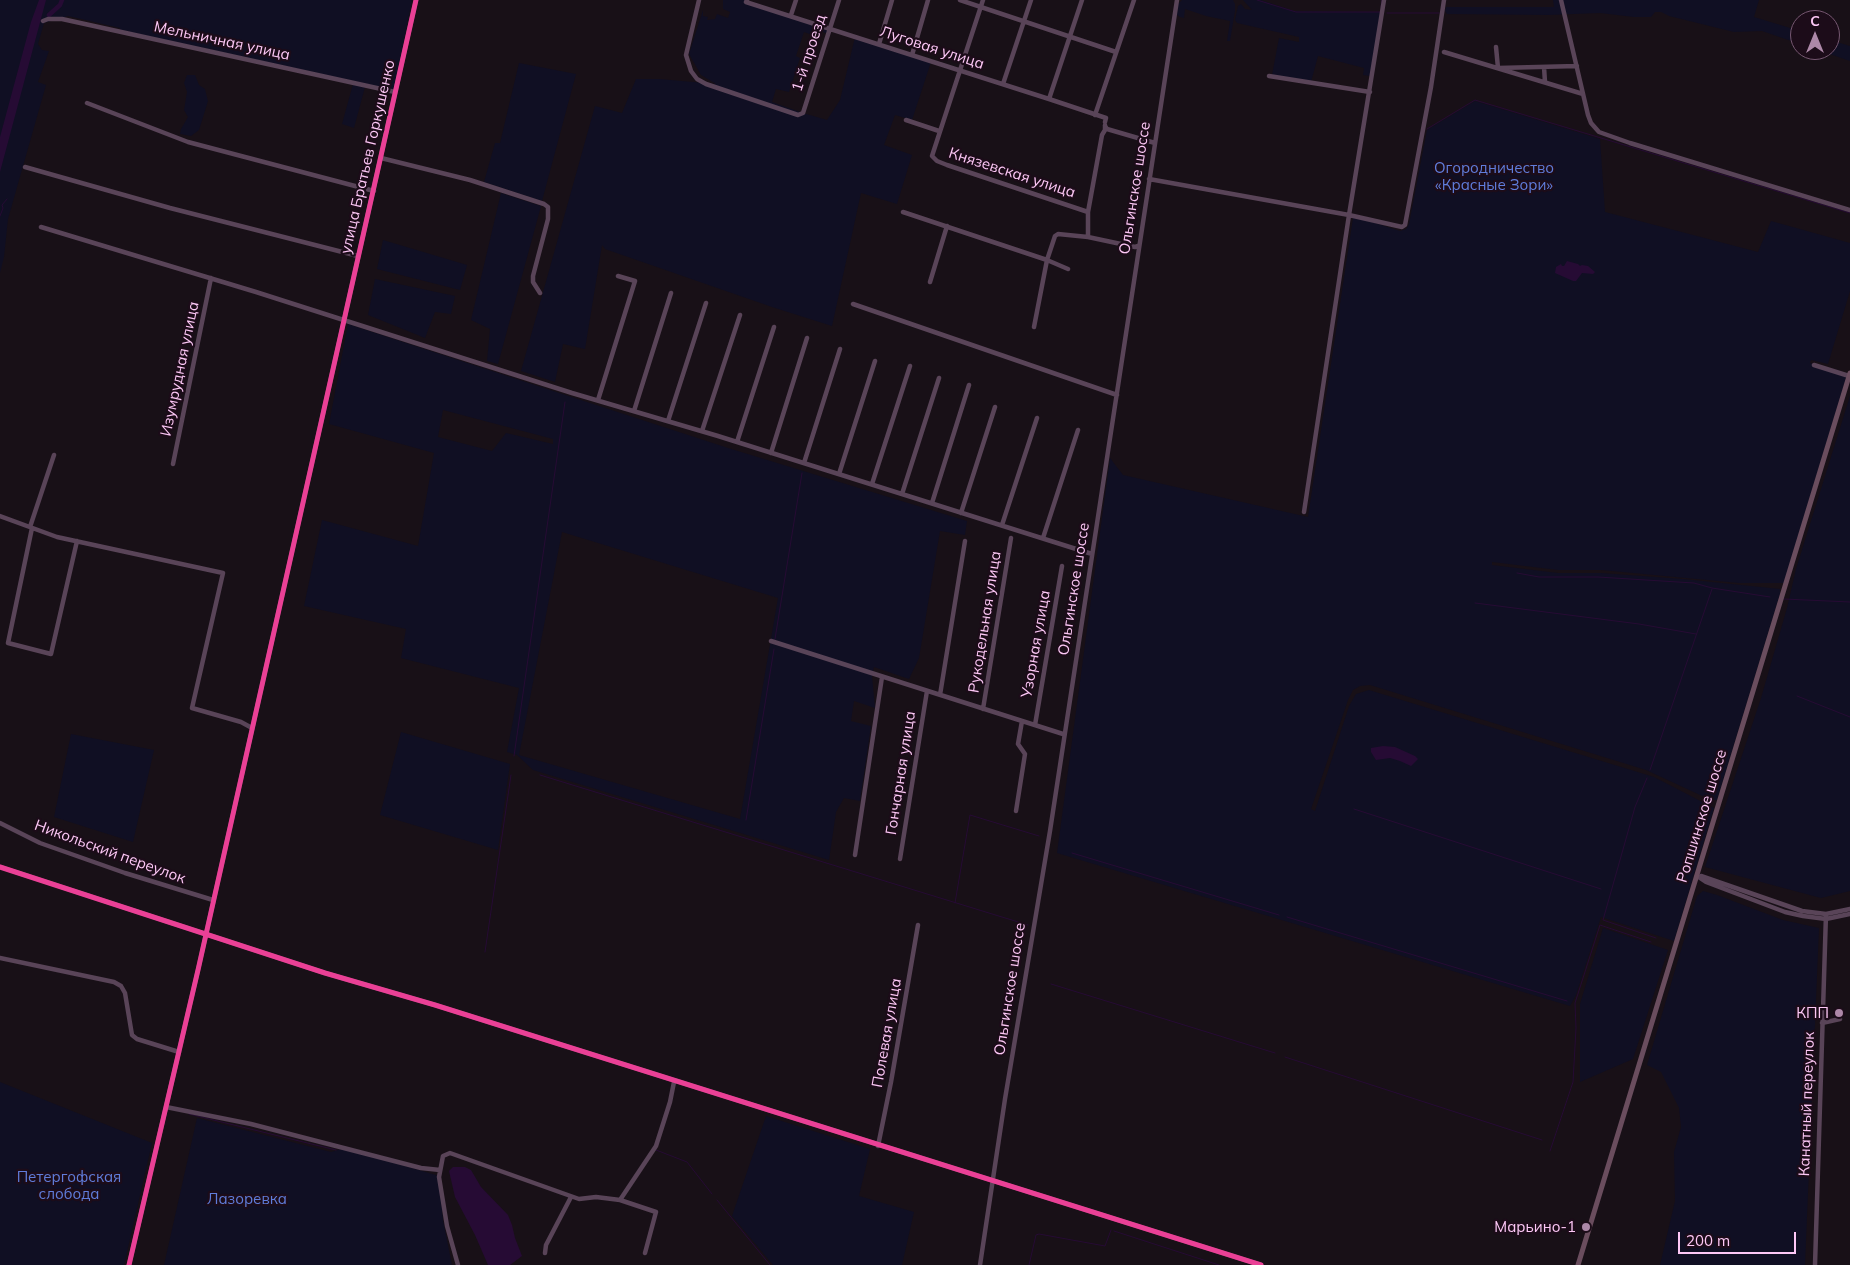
<!DOCTYPE html>
<meta charset="utf-8">
<style>
body{margin:0}
#map{position:relative;width:1850px;height:1265px;overflow:hidden;background:#181017;font-family:Mulish,sans-serif}
canvas{display:block}
.north{position:absolute;left:1790px;top:10px;width:50px;height:50px;box-sizing:border-box;background:#1c0c19;border:1px solid #765771;border-radius:50%;rotate:0deg;font-size:14px;font-weight:700;line-height:20px;text-align:center;color:#fdc8f6}
.north::after{content:'';display:block;margin:auto;width:18px;height:22px;background:#ad88a8;clip-path:polygon(50% 0,100% 100%,50% 72%,0 100%)}
.scale{position:absolute;left:1678px;top:1232px;width:118px;height:22px;box-sizing:border-box;border:2px solid #fdc8f6;border-top:0;padding-left:6px;font-size:15px;line-height:18px;white-space:nowrap;color:#fdc8f6;-webkit-text-stroke:4px #1c0c19;paint-order:stroke}
</style>
<div id="map">
<canvas width="1850" height="1265"></canvas>
<div class="north">С</div>
<div class="scale">200 m</div>
</div>
<script>
const ctx = document.querySelector('canvas').getContext('2d');
ctx.lineJoin = 'round';
function fill(path, color) { ctx.fillStyle = color; ctx.fill(path, 'evenodd'); }
const poly = rows => new Path2D(rows.map(r => 'M' + r).join(''));
function trace(path, color, width, dash) { ctx.strokeStyle = color; ctx.lineWidth = width; ctx.lineCap = dash ? 'butt' : 'round'; ctx.setLineDash(dash || []); ctx.stroke(path); }
function write(font, color, halo, rows, align = 'center') {
  ctx.font = font + ' Mulish,sans-serif'; ctx.lineWidth = 4.5; ctx.setLineDash([]); ctx.textBaseline = 'middle'; ctx.strokeStyle = halo; ctx.fillStyle = color; for (const [text, x, y, turn = 0] of rows) {
    ctx.save(); ctx.translate(x, y); ctx.rotate((+turn || 0) * Math.PI / 180); ctx.textAlign = isNaN(turn) ? turn : align; if (halo) ctx.strokeText(text, 0, 0); ctx.fillText(text, 0, 0); ctx.restore();
  }
}
fill(poly([
 [0,0,412,0,394,90,120,30,120,28,68,16,44,23,38,44,42,50,49,51,38,82,46,85,8,219,4,257,0,273],
 [723,0,745,0,829,29,828,34,818,30,815,36,804,32,796,56,800,58,789,92,776,89,772,102,803,113,827,120,840,100,855,37,931,62,912,120,895,115,884,145,912,155,897,204,861,193,832,326,772,307,605,249,602,245,585,349,563,344,555,382,521,371,595,106,622,113,636,79,659,79,716,84,701,75,689,54,703,10,703,16,708,17,707,20,715,19,717,14,728,18,730,12,723,9],
 [1182,0,1233,0,1235,4,1235,11,1230,41,1227,41,1230,21,1206,16,1185,9,1184,18,1180,17,1177,15,1178,4],
 [1243,0,1261,0,1294,11,1381,12,1370,76,1363,75,1364,68,1318,56,1311,82,1272,75,1279,38,1299,42,1299,37,1237,23,1235,20,1238,6,1241,4,1245,9,1252,10],
 [1553,0,1759,0,1754,17,1800,31,1800,44,1762,31,1734,32,1669,16,1661,12,1655,12,1651,17,1634,17,1600,13,1548,15,1447,14,1445,11,1446,7,1554,7],
 [1830,40,1850,46,1850,61,1818,50,1830,50],
 [519,63,576,74,542,201,484,182,495,143,500,143],
 [187,75,195,75,199,85,205,89,208,101,199,130,191,136,180,134,181,129,188,117,184,110,187,92,184,83],
 [353,84,365,87,354,128,342,124],
 [1475,101,1600,139,1605,212,1758,252,1771,221,1850,243,1850,291,1828,364,1811,360,1810,363,1847,375,1784,583,1739,583,1601,570,1558,570,1492,562,1492,565,1558,573,1601,573,1683,579,1780,589,1780,594,1717,800,1711,800,1646,770,1370,685,1360,686,1353,690,1348,700,1311,809,1315,811,1349,706,1356,694,1369,690,1654,777,1714,808,1674,941,1601,917,1576,995,1570,1006,1057,853,1110,458,1123,475,1308,517,1353,218,1357,217,1400,231,1406,229,1409,224,1427,130],
 [501,193,541,206,498,364,487,361,490,329,471,320],
 [383,240,467,265,460,290,377,269],
 [375,279,455,296,451,314,435,312,425,338,368,315],
 [348,324,728,448,967,521,965,535,940,531,919,658,909,679,874,667,872,676,875,708,854,701,851,721,871,726,860,801,844,798,836,812,829,860,533,770,517,755,507,752,519,688,401,658,406,629,304,606,322,520,418,546,434,453,329,424],
 [443,410,553,439,553,444,506,433,492,451,438,437],
 [562,532,778,598,740,819,519,755],
 [1850,396,1850,891,1821,898,1705,867,1761,698,1787,608,1796,569],
 [401,732,510,764,498,850,380,815],
 [71,734,154,750,133,842,54,817],
 [1703,891,1717,895,1783,920,1819,928,1805,1265,1660,1265,1675,1201,1674,1152,1681,1127,1679,1108,1661,1072,1647,1065,1697,896],
 [1603,928,1668,950,1633,1059,1580,1082,1580,1004],
 [0,1082,152,1143,124,1265,0,1265],
 [766,1116,870,1149,859,1196,914,1212,902,1265,773,1265,732,1216],
 [197,1118,331,1152,345,1148,439,1176,443,1220,452,1265,164,1265]
]), '#100f23');
fill(poly([
 [39,0,46,0,0,172,0,137,31,22],
 [1567,261,1578,264,1580,266,1582,265,1588,266,1595,272,1593,274,1582,273,1576,281,1573,281,1555,273,1556,267,1561,264,1562,266,1564,266],
 [1383,746,1395,747,1415,756,1418,759,1411,766,1400,761,1390,758,1376,760,1371,752,1371,748],
 [453,1167,465,1167,471,1170,481,1187,508,1215,512,1225,515,1238,522,1256,510,1265,488,1265,475,1235,455,1197,449,1171]
]), '#260b34');
trace(poly([
 [1257,0,1296,12,1380,12],
 [1381,7,1382,0],
 [1387,13,1439,13],
 [1427,129,1475,100,1850,213],
 [0,216,3,208,2,205,7,199],
 [1517,573,1539,577,1598,577,1694,583,1712,588,1770,597],
 [1784,599,1850,602],
 [1475,603,1639,624,1696,634],
 [775,639,802,473],
 [1797,696,1850,717],
 [514,756,565,402],
 [1650,770,1712,589],
 [540,775,1028,925],
 [1647,778,1635,807,1603,920,1656,938],
 [1354,809,1601,889],
 [746,820,774,649],
 [1072,853,1279,915],
 [955,903,970,815,1039,836],
 [1287,917,1567,1001],
 [485,952,511,775],
 [1051,984,1275,1053],
 [1285,1057,1542,1140],
 [189,1114,336,1150],
 [656,1150,687,1162,712,1194],
 [1550,1151,1573,1082,1576,1028,1575,1003,1600,925,1651,942],
 [717,1200,770,1265],
 [1114,1231,1219,1265],
 [1029,1265,1036,1235,1039,1234,1105,1246,1111,1230]
]), '#260b34', 1);
trace(poly([
 [49,15,60,5,62,0]
]), '#260b34', 4.5);
trace(poly([
 [699,0,686,55,691,71,697,79,706,84,798,115,803,113,839,0],
 [747,0,746,2,1049,99,1106,118,1105,122],
 [960,0,1116,52],
 [983,0,932,156,937,161,947,165,1088,212],
 [1561,0,1588,115,1591,123,1599,132,1630,143,1850,210],
 [791,15,796,0],
 [43,21,48,19,62,19,395,92],
 [879,44,892,0],
 [1496,47,1498,68,1577,66],
 [1444,52,1583,94],
 [912,55,928,0],
 [1544,67,1545,82],
 [1269,76,1370,92],
 [1003,84,1031,0],
 [1049,99,1082,0],
 [87,103,188,142,374,191],
 [1095,115,1134,0],
 [906,120,939,131],
 [1105,126,1107,129,1155,143],
 [381,158,470,180,544,204,548,207,548,219,533,276,533,282,540,293],
 [25,167,170,208,358,256],
 [1149,179,1349,215,1402,227,1405,225,1431,87,1444,0],
 [903,212,1047,260,1055,236,1058,234,1088,237,1135,247,1138,246],
 [41,227,256,292,572,393,718,436,1092,554],
 [1088,237,1088,212,1102,135,1105,130,1105,125],
 [930,282,947,226],
 [853,304,1117,395],
 [1034,327,1047,260,1068,269],
 [1814,365,1849,376],
 [598,400,635,281,618,276],
 [634,411,671,293],
 [668,421,706,303],
 [702,431,740,315],
 [737,442,774,327],
 [771,453,807,338],
 [804,463,840,349],
 [173,464,211,278],
 [839,474,875,361],
 [872,484,910,366],
 [902,494,939,378],
 [932,503,969,385],
 [1304,512,1349,215,1384,0],
 [961,513,995,407],
 [0,516,57,537,223,573,192,708,241,722,252,728],
 [1002,525,1037,418],
 [30,527,54,455],
 [32,528,8,643,51,654,77,541],
 [1043,538,1078,430],
 [771,641,1063,734],
 [940,695,965,541],
 [983,709,1011,538],
 [1035,725,1062,566],
 [1016,811,1025,754,1018,744,1022,721],
 [0,823,40,843,125,873,213,900],
 [855,855,882,677],
 [900,859,927,691],
 [0,867,325,973,435,1005,1261,1265],
 [1697,876,1706,882,1785,912,1803,916,1826,919,1850,914],
 [1701,876,1802,911,1826,914,1850,909],
 [0,958,114,982,121,986,125,993,132,1035,137,1039,179,1052],
 [1822,1023,1840,1019],
 [166,1107,251,1124,421,1168,440,1170],
 [878,1146,891,1082,918,925],
 [620,1200,656,1212,645,1253],
 [545,1253,546,1245,571,1197],
 [129,1265,198,970,416,0],
 [458,1265,447,1226,439,1177,443,1156,450,1153,579,1199,596,1197,620,1200,656,1146,670,1102,674,1082],
 [980,1265,1005,1099,1050,831,1177,0],
 [1815,1265,1826,914]
]), '#594458', 4.5);
trace(poly([
 [1578,1265,1850,373]
]), '#6a4d5e', 5);
trace(poly([
 [0,867,325,973,435,1005,1261,1265],
 [129,1265,198,970,416,0]
]), '#ea4096', 5);
for (const [x, y, r, color] of [
 [1839,1013,5,"#ad88a8"],
 [1586,1227,5,"#ad88a8"]
]) { const dot = new Path2D(); dot.arc(x, y, r, 0, 2 * Math.PI); ctx.fillStyle = color; ctx.fill(dot); trace(dot, '#1c0c19', 2); }
write('15px', '#fdc8f6', '#1c0c19', [
 ["Мельничная улица",222,41,12],
 ["Луговая улица",932,48,18],
 ["1-й проезд",809,53,-72],
 ["улица Братьев Горкушенко",368,157,-77],
 ["Князевская улица",1012,173,18],
 ["Ольгинское шоссе",1135,188,-81],
 ["Изумрудная улица",180,369,-78],
 ["Ольгинское шоссе",1074,589,-81],
 ["Рукодельная улица",985,622,-81],
 ["Узорная улица",1036,644,-80],
 ["Гончарная улица",901,773,-81],
 ["Ропшинское шоссе",1702,816,-73],
 ["Никольский переулок",110,852,20],
 ["Ольгинское шоссе",1010,989,-81],
 ["Полевая улица",887,1033,-80],
 ["Канатный переулок",1807,1104,-88]
]);
write('15px', '#607ddb', '#1c0c19', [
 ["Огородничество",1494,168],
 ["«Красные Зори»",1494,185],
 ["Петергофская",69,1177],
 ["слобода",69,1194],
 ["Лазоревка",247,1199]
]);
write('15px', '#fdc8f6', '#1c0c19', [
 ["КПП",1829,1013],
 ["Марьино-1",1576,1227]
], 'right');
</script>
